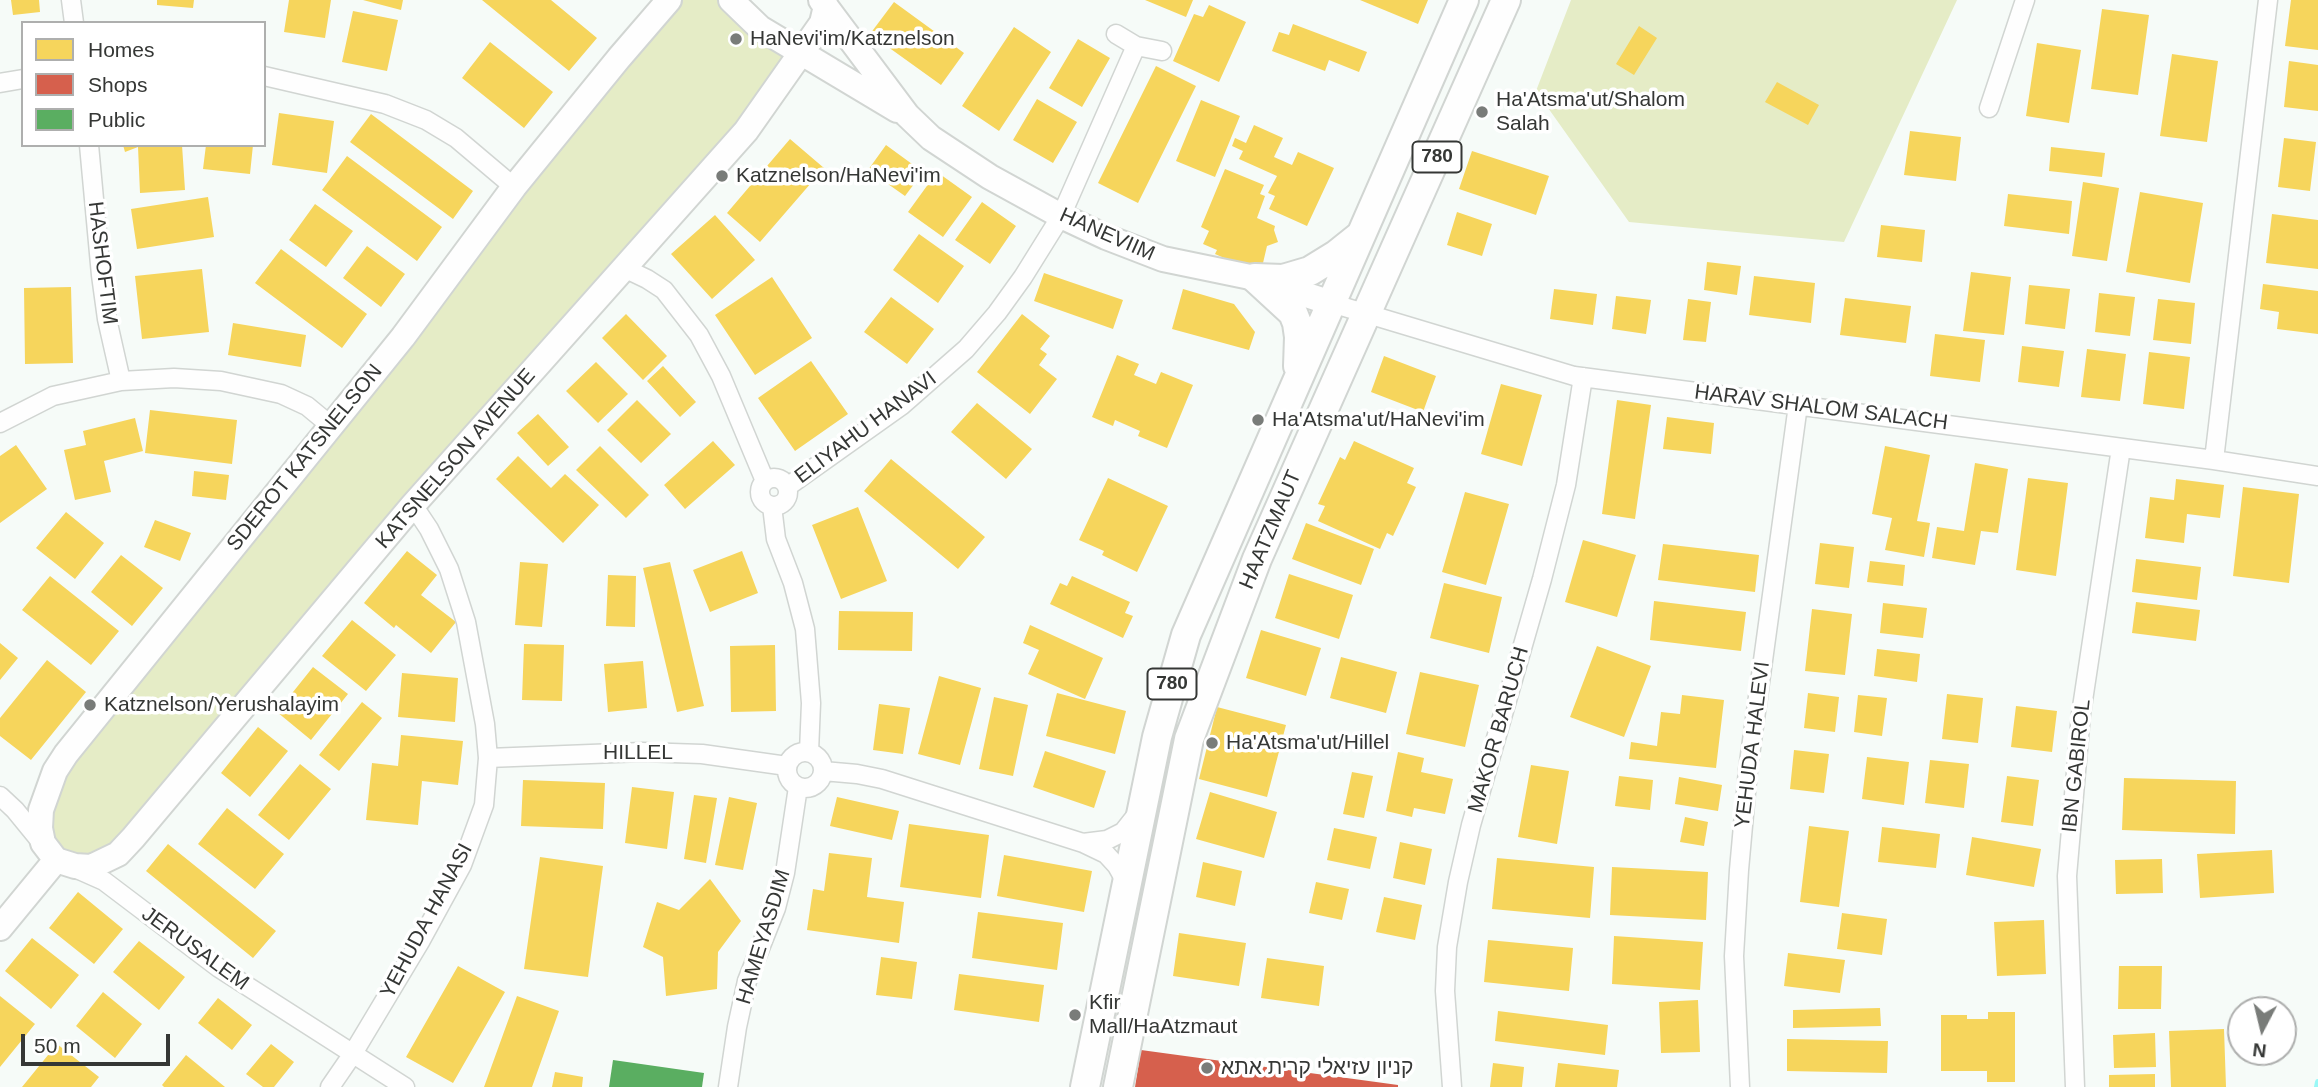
<!DOCTYPE html>
<meta charset="utf-8">
<style>
body{margin:0}
#map{position:relative;width:2318px;height:1087px;overflow:hidden;background:#f6fbf8;font-family:Helvetica,sans-serif}
canvas{display:block}
.legend{position:absolute;left:21px;top:21px;width:245px;height:126px;box-sizing:border-box;background:#fff;border:2px solid #aeafae;margin:0;padding:9px 12px;list-style:none;font-size:21px;color:#353735}
.legend li{display:flex;align-items:center;gap:14px;height:35px}
.legend b{width:35px;border:2px solid #aeafae}
.north{position:absolute;left:2227px;top:996px;width:70px;height:70px;box-sizing:border-box;background:#fff;border:2px solid #aeafae;border-radius:50%;rotate:187deg;font-size:19px;font-weight:700;line-height:28px;text-align:center;color:#353735}
.north::after{content:'';display:block;margin:auto;width:24px;height:32px;background:#797c79;clip-path:polygon(50% 0,100% 100%,50% 72%,0 100%)}
.scale{position:absolute;left:21px;top:1034px;width:149px;height:32px;box-sizing:border-box;border:4px solid #353735;border-top:0;padding-left:9px;font-size:21px;line-height:24px;white-space:nowrap;color:#353735;-webkit-text-stroke:5px #fff;paint-order:stroke}
</style>
<div id="map">
<canvas width="2318" height="1087"></canvas>
<ul class="legend">
<li><b style="height:19px;background:#f6d55c"></b>Homes</li>
<li><b style="height:19px;background:#d6604d"></b>Shops</li>
<li><b style="height:19px;background:#5aae61"></b>Public</li>
</ul>
<div class="north">N</div>
<div class="scale">50 m</div>
</div>
<script>
const ctx = document.querySelector('canvas').getContext('2d');
ctx.lineJoin = 'round';
function fill(path, color) { ctx.fillStyle = color; ctx.fill(path, 'evenodd'); }
const poly = rows => new Path2D(rows.map(r => 'M' + r).join(''));
function trace(path, color, width, dash) { ctx.strokeStyle = color; ctx.lineWidth = width; ctx.lineCap = dash ? 'butt' : 'round'; ctx.setLineDash(dash || []); ctx.stroke(path); }
function write(font, color, halo, rows, align = 'center') {
  ctx.font = font + ' Helvetica,"Noto Sans Hebrew",sans-serif'; ctx.lineWidth = 7; ctx.setLineDash([]); ctx.textBaseline = 'middle'; ctx.strokeStyle = halo; ctx.fillStyle = color; for (const [text, x, y, turn = 0] of rows) {
    ctx.save(); ctx.translate(x, y); ctx.rotate((+turn || 0) * Math.PI / 180); ctx.textAlign = isNaN(turn) ? turn : align; if (halo) ctx.strokeText(text, 0, 0); ctx.fillText(text, 0, 0); ctx.restore();
  }
}
fill(poly([
 [680,0,718,0,746,29,788,53,762,99,117,853,57,858,43,809,49,789,480,244],
 [1571,0,1957,0,1844,242,1629,222,1536,91]
]), '#e5ecc6');
fill(poly([
 [11,0,39,0,40,12,13,15],
 [157,0,194,0,193,8,157,5],
 [289,0,331,0,325,38,284,32],
 [363,0,403,0,401,10],
 [482,0,551,0,597,38,569,71],
 [1145,0,1193,0,1186,17],
 [1360,0,1428,0,1418,24],
 [2291,0,2318,0,2318,50,2285,46],
 [894,2,964,53,941,85,870,34],
 [1209,5,1246,22,1219,82,1173,61,1194,14,1203,17],
 [2102,9,2149,15,2138,95,2091,89],
 [353,11,398,20,387,71,342,62],
 [1293,24,1367,52,1359,72,1329,60,1325,71,1272,51,1279,32,1289,35],
 [1639,26,1657,38,1634,75,1616,64],
 [1014,27,1051,52,999,131,962,106],
 [1078,39,1110,58,1082,107,1049,88],
 [490,42,553,92,524,128,462,78],
 [2037,43,2081,50,2069,123,2026,116],
 [2172,54,2218,61,2207,142,2160,136],
 [2289,61,2318,65,2318,111,2284,107],
 [1156,66,1196,86,1138,203,1098,183],
 [1777,82,1819,105,1808,125,1765,102],
 [1037,99,1077,122,1053,163,1013,140],
 [1201,100,1240,116,1215,177,1176,161],
 [279,113,334,121,327,173,272,165],
 [371,114,473,191,453,219,350,142],
 [1254,125,1283,138,1274,157,1292,165,1298,152,1334,168,1307,226,1269,209,1275,196,1268,193,1277,176,1239,159,1243,151,1232,146,1235,138,1246,143],
 [1910,131,1961,137,1956,181,1904,175],
 [2284,138,2316,142,2310,191,2278,187],
 [790,139,824,168,760,242,727,213],
 [123,145,182,145,185,190,140,193,138,147,125,152],
 [206,145,253,145,250,174,203,169],
 [886,145,923,172,905,196,868,170],
 [2051,147,2105,153,2102,177,2049,171],
 [1472,151,1549,176,1536,215,1459,189],
 [347,156,442,227,417,261,322,190],
 [1225,169,1264,185,1260,194,1265,196,1257,218,1275,226,1274,230,1278,242,1267,246,1263,263,1249,269,1215,254,1217,250,1203,244,1209,231,1201,227],
 [937,172,972,197,943,237,908,212],
 [2083,182,2119,188,2107,261,2072,256],
 [2140,192,2203,203,2190,283,2126,272],
 [2008,194,2072,201,2069,234,2004,226],
 [208,197,214,237,137,249,131,209],
 [982,202,1016,226,990,264,955,240],
 [315,204,353,231,326,267,289,240],
 [1457,212,1492,224,1482,256,1447,245],
 [2272,214,2318,220,2318,269,2266,263],
 [715,215,755,260,712,299,671,254],
 [1881,225,1925,230,1922,262,1877,257],
 [919,234,964,266,938,303,893,270],
 [367,246,405,274,381,307,343,278],
 [281,249,367,314,342,348,255,283],
 [1707,262,1741,266,1737,295,1704,290],
 [202,269,209,332,142,339,135,276],
 [1971,272,2011,277,2004,335,1963,331],
 [1044,273,1123,300,1113,329,1034,301],
 [1754,276,1815,283,1811,323,1749,315],
 [772,277,812,338,755,375,715,315],
 [2263,284,2318,291,2318,334,2277,329,2279,312,2260,309],
 [2029,285,2070,289,2065,329,2025,324],
 [71,287,73,363,25,364,24,288],
 [1183,289,1234,304,1255,332,1249,350,1172,329],
 [1554,289,1597,294,1593,325,1550,319],
 [2099,293,2135,297,2130,336,2095,332],
 [1616,296,1651,300,1646,334,1612,329],
 [891,297,934,329,907,364,864,332],
 [1845,298,1911,306,1906,343,1840,335],
 [1688,299,1711,302,1706,342,1683,340],
 [2158,299,2195,303,2191,344,2153,340],
 [626,314,667,356,643,380,602,338],
 [1022,314,1050,336,1040,349,1047,354,1039,365,1057,379,1030,414,977,372],
 [233,323,306,335,301,367,228,355],
 [1935,334,1985,340,1980,382,1930,376],
 [2022,346,2064,351,2059,387,2018,382],
 [2087,349,2126,354,2120,401,2081,397],
 [2149,352,2190,357,2184,409,2143,404],
 [1117,355,1139,364,1134,375,1156,384,1161,372,1193,385,1167,448,1138,436,1140,431,1115,420,1113,426,1092,417],
 [1384,356,1436,376,1423,412,1371,392],
 [811,361,848,414,795,451,758,398],
 [596,362,628,394,598,423,566,391],
 [663,366,696,402,680,417,647,381],
 [1501,384,1542,395,1522,466,1481,454],
 [637,400,671,434,641,463,607,430],
 [1617,400,1651,405,1635,519,1602,514],
 [977,403,1032,449,1006,479,951,432],
 [150,410,237,420,232,464,145,453],
 [538,414,569,447,548,466,517,433],
 [1667,417,1714,423,1711,454,1663,449],
 [135,418,143,451,104,461,111,492,75,500,64,450,86,445,83,431],
 [713,441,735,465,685,509,664,485],
 [1354,441,1414,468,1407,483,1416,487,1393,536,1387,533,1380,549,1318,521,1325,506,1318,504,1340,457,1345,460],
 [16,445,47,489,0,523,0,456],
 [600,446,649,495,626,518,576,470],
 [1885,446,1930,455,1917,521,1930,523,1924,557,1885,550,1892,518,1872,514],
 [518,456,551,488,565,474,599,505,563,543,496,479],
 [891,459,985,537,958,569,864,491],
 [1975,463,2008,469,1998,533,1981,531,1975,565,1932,558,1937,527,1964,531],
 [194,471,229,475,226,500,192,496],
 [1108,478,1168,506,1137,572,1102,555,1104,551,1079,540],
 [2028,478,2068,483,2056,576,2016,570],
 [2176,479,2224,485,2220,518,2187,514,2184,543,2145,538,2150,497,2174,500],
 [2243,487,2299,494,2289,583,2233,576],
 [1465,492,1509,504,1486,585,1442,572],
 [858,507,887,581,841,599,812,525],
 [66,512,104,543,75,579,36,548],
 [155,520,191,533,180,561,144,547],
 [1306,523,1374,549,1361,585,1292,559],
 [1583,540,1636,555,1617,617,1565,602],
 [1820,543,1854,547,1849,588,1815,584],
 [1663,544,1759,555,1755,592,1658,580],
 [407,551,437,575,421,595,456,622,431,653,396,625,394,628,364,603],
 [742,551,758,593,710,612,693,570],
 [121,555,163,588,132,626,91,592],
 [2136,559,2201,567,2197,600,2132,592],
 [1870,561,1905,565,1903,586,1867,582],
 [520,562,548,564,542,627,515,625],
 [670,562,704,706,677,712,643,568],
 [1289,574,1353,595,1339,639,1275,618],
 [608,575,636,576,635,627,606,626],
 [50,576,119,631,91,665,22,610],
 [1072,576,1130,602,1125,613,1133,616,1123,638,1050,604,1060,583,1067,586],
 [1444,583,1502,597,1489,653,1430,638],
 [1654,601,1746,612,1741,651,1650,640],
 [2136,602,2200,610,2196,641,2132,633],
 [1883,603,1927,608,1923,638,1880,633],
 [1812,609,1852,614,1845,675,1805,671],
 [839,611,913,612,912,651,838,650],
 [352,620,396,655,366,691,322,656],
 [1030,625,1103,658,1085,699,1028,674,1039,650,1023,643],
 [1261,630,1321,648,1306,696,1246,678],
 [0,643,18,658,0,680],
 [524,644,564,645,562,701,522,700],
 [775,645,776,711,731,712,730,646],
 [1597,646,1651,666,1624,737,1570,717],
 [1877,649,1920,654,1917,682,1874,676],
 [1341,657,1397,672,1386,713,1330,698],
 [47,660,86,692,31,760,0,736,0,718],
 [643,661,647,708,608,712,604,664],
 [313,667,348,694,311,740,277,712],
 [1420,672,1479,685,1465,747,1406,734],
 [402,673,458,678,455,722,398,717],
 [939,676,981,688,960,765,918,754],
 [1057,693,1126,711,1115,754,1046,736],
 [1808,693,1839,697,1835,732,1804,728],
 [1947,694,1983,698,1978,743,1942,739],
 [1682,695,1724,700,1716,768,1629,759,1631,742,1657,746,1661,712,1680,714],
 [1858,695,1887,698,1882,736,1854,732],
 [994,697,1028,705,1013,776,979,769],
 [362,702,382,718,339,771,319,755],
 [879,704,910,708,903,754,873,750],
 [2016,706,2057,711,2052,752,2011,747],
 [1217,707,1286,725,1267,797,1199,779],
 [258,727,288,751,250,797,221,773],
 [401,735,463,741,458,785,422,781,418,825,366,820,372,763,398,766],
 [1794,750,1829,754,1824,793,1790,789],
 [1045,751,1106,771,1094,808,1033,787],
 [1398,752,1424,758,1421,772,1453,779,1445,814,1414,808,1412,817,1386,811],
 [1867,757,1909,762,1904,805,1862,799],
 [1930,760,1969,764,1964,808,1925,803],
 [300,764,331,789,289,840,258,815],
 [1531,765,1569,771,1557,844,1518,837],
 [1352,772,1373,776,1364,818,1343,814],
 [1619,776,1653,780,1650,810,1615,806],
 [2007,776,2039,780,2033,826,2001,822],
 [1679,777,1722,785,1718,811,1675,804],
 [2124,778,2236,781,2235,834,2122,830],
 [523,780,605,783,603,829,521,826],
 [632,787,674,792,667,849,625,843],
 [1210,792,1277,812,1264,858,1196,839],
 [694,795,717,798,706,863,684,859],
 [729,797,757,803,743,870,715,865],
 [837,797,899,811,892,840,830,826],
 [227,808,284,854,255,889,198,844],
 [1685,817,1708,822,1704,846,1680,842],
 [909,824,989,835,981,898,900,887],
 [1809,826,1849,831,1839,907,1800,902],
 [1882,827,1940,834,1936,868,1878,862],
 [1334,828,1377,837,1370,869,1327,860],
 [1972,837,2041,849,2034,887,1966,875],
 [1400,842,1432,849,1425,885,1393,878],
 [168,844,276,931,253,958,146,871],
 [2272,850,2274,893,2200,898,2197,854],
 [829,853,872,858,867,897,904,902,899,943,807,930,813,889,824,891],
 [1004,855,1092,871,1084,912,997,896],
 [540,857,603,866,588,977,524,969],
 [1497,858,1594,867,1590,918,1492,909],
 [2162,859,2163,893,2116,894,2115,860],
 [1203,862,1242,871,1235,906,1196,897],
 [1612,867,1708,872,1706,920,1610,915],
 [710,879,741,921,718,952,717,989,666,996,663,957,643,947,657,902,679,910],
 [1316,882,1349,889,1342,920,1309,913],
 [78,892,123,929,94,964,49,928],
 [1384,897,1422,905,1415,940,1376,932],
 [978,912,1063,923,1057,970,972,958],
 [1842,913,1887,919,1882,955,1837,949],
 [2044,920,2046,974,1997,976,1994,922],
 [1179,933,1246,943,1239,986,1173,976],
 [1614,936,1703,942,1700,990,1612,984],
 [32,938,79,975,51,1009,5,971],
 [1488,940,1573,948,1569,991,1484,982],
 [139,941,185,977,159,1010,113,972],
 [1788,953,1845,960,1840,993,1784,986],
 [881,957,917,962,912,999,876,995],
 [1267,958,1324,966,1319,1006,1261,998],
 [458,966,505,992,453,1083,406,1057],
 [2119,966,2162,966,2161,1009,2118,1009],
 [959,974,1044,985,1039,1022,954,1010],
 [103,992,142,1024,115,1058,76,1026],
 [0,996,35,1024,0,1067],
 [517,996,559,1011,532,1087,484,1087],
 [218,998,252,1025,232,1050,198,1023],
 [1698,1000,1700,1052,1661,1053,1659,1002],
 [1880,1008,1881,1026,1793,1028,1793,1010],
 [1498,1011,1608,1025,1605,1055,1495,1041],
 [1988,1012,2015,1012,2015,1082,1987,1082,1987,1071,1941,1071,1941,1015,1967,1015,1967,1019,1988,1019],
 [2224,1029,2226,1087,2171,1087,2169,1031],
 [2155,1033,2156,1067,2114,1068,2113,1035],
 [1787,1039,1888,1041,1887,1073,1787,1071],
 [57,1044,99,1077,91,1087,22,1087],
 [271,1044,294,1062,274,1087,263,1087,246,1074],
 [186,1055,225,1087,164,1087,162,1085],
 [1493,1063,1524,1067,1522,1087,1490,1087],
 [1558,1063,1619,1070,1617,1087,1555,1087],
 [555,1072,583,1077,582,1087,552,1087],
 [2155,1074,2155,1087,2109,1087,2109,1075]
]), '#f6d55c');
fill(poly([
 [1141,1050,1398,1085,1398,1087,1135,1087]
]), '#d6604d');
fill(poly([
 [613,1060,704,1073,702,1087,609,1087]
]), '#5aae61');
trace(poly([
 [2317,1087,2318,1082]
]), '#9af8f6', 6);
const street = poly([
 [71,0,74,23],
 [1116,34,1136,46,1162,51],
 [264,76,385,104,426,120,456,138,514,187],
 [0,83,23,79],
 [1989,108,2025,0],
 [89,145,101,275,107,319,121,381],
 [624,268,647,279,664,290,699,335,721,376,765,481],
 [1331,303,1574,376,2214,460,2318,476],
 [0,423,53,396,121,381,174,378,221,381,281,394,307,406,330,425],
 [2214,460,2268,0],
 '760 492a14 14 0 1 1 28 0a14 14 0 1 1-28 0Z',
 [787,487,901,406,966,349,997,313,1023,277,1061,216,1136,46],
 [772,506,776,539,793,583,805,629,811,703,809,752],
 '787 770a18 18 0 1 1 36 0a18 18 0 1 1-36 0Z',
 [488,758,642,752,702,754,787,766],
 [823,771,857,774,882,779,1083,843,1106,854,1117,866,1126,882],
 [0,796,15,810,42,843],
 [1083,843,1107,840,1123,832,1138,813],
 [77,869,104,881,219,968,405,1087],
 [330,1087,352,1055,421,940,462,865,484,805,488,758,485,724,466,622,449,569,429,529,413,505],
 [728,1087,737,1027,747,981,776,908,785,873,798,787],
 [1452,1087,1445,991,1447,947,1458,882,1471,825,1542,579,1566,485,1583,377],
 [1740,1087,1734,956,1739,870,1748,770,1798,405],
 [2075,1087,2067,876,2081,714,2121,448]
]);
const secondary = poly([
 [669,0,619,58,514,187,403,337,66,754,55,771,41,810,40,828,43,843,56,860,75,866,91,867,118,854,133,838,413,505,746,131,822,23,826,6],
 [731,0,760,28,897,110],
 [821,0,907,115,931,138,990,177,1061,216,1106,237,1163,259,1255,278,1331,303],
 [0,928,56,860]
]);
const primary = poly([
 [1255,278,1283,279,1310,271,1336,255,1361,235],
 [1255,278,1293,313,1297,323,1299,337,1298,366],
 [1085,1087,1157,737,1186,635,1464,0],
 [1118,1087,1189,739,1257,559,1506,0]
]);
trace(street, '#d1d5d2', 21);
trace(secondary, '#d1d5d2', 28);
trace(primary, '#d1d5d2', 32);
trace(street, '#fefefe', 18);
trace(secondary, '#fefefe', 24);
trace(primary, '#fefefe', 28);
for (const [x, y, r, color] of [
 [736,39,7,"#797c79"],
 [1482,112,7,"#797c79"],
 [722,176,7,"#797c79"],
 [1258,420,7,"#797c79"],
 [90,705,7,"#797c79"],
 [1212,743,7,"#797c79"],
 [1075,1015,7,"#797c79"],
 [1207,1068,7,"#797c79"]
]) { const dot = new Path2D(); dot.arc(x, y, r, 0, 2 * Math.PI); ctx.fillStyle = color; ctx.fill(dot); trace(dot, '#fff', 2.5); }
for (const [x, y, w] of [
 [1437,157,49],
 [1172,684,49]
]) { const box = new Path2D(); box.roundRect(x - w / 2, y - 15.5, w, 31, 5); ctx.fillStyle = '#fff'; ctx.fill(box); trace(box, '#353735', 2); }
write('bold 19px', '#353735', null, [
 ["780",1437,157],
 ["780",1172,684]
]);
write('21px', '#353735', '#fff', [
 ["HaNevi'im/Katznelson",750,39],
 ["Ha'Atsma'ut/Shalom",1496,100],
 ["Salah",1496,124],
 ["Katznelson/HaNevi'im",736,176],
 ["Ha'Atsma'ut/HaNevi'im",1272,420],
 ["Katznelson/Yerushalayim",104,705],
 ["Ha'Atsma'ut/Hillel",1226,743],
 ["Kfir",1089,1003],
 ["Mall/HaAtzmaut",1089,1027],
 ["קניון עזיאלי קרית אתא",1221,1068]
], 'left');
write('21px', '#353735', '#fff', [
 ["HANEVIIM",1107,235,24],
 ["HASHOFTIM",102,263,83],
 ["HARAV SHALOM SALACH",1821,408,7],
 ["ELIYAHU HANAVI",866,428,-37],
 ["SDEROT KATSNELSON",305,458,-51],
 ["KATSNELSON AVENUE",456,459,-49],
 ["HAATZMAUT",1271,530,-67],
 ["MAKOR BARUCH",1499,730,-74],
 ["YEHUDA HALEVI",1753,745,-83],
 ["HILLEL",638,753],
 ["IBN GABIROL",2077,766,-84],
 ["YEHUDA HANASI",427,921,-62],
 ["HAMEYASDIM",764,937,-73],
 ["JERUSALEM",195,949,36]
]);
</script>
